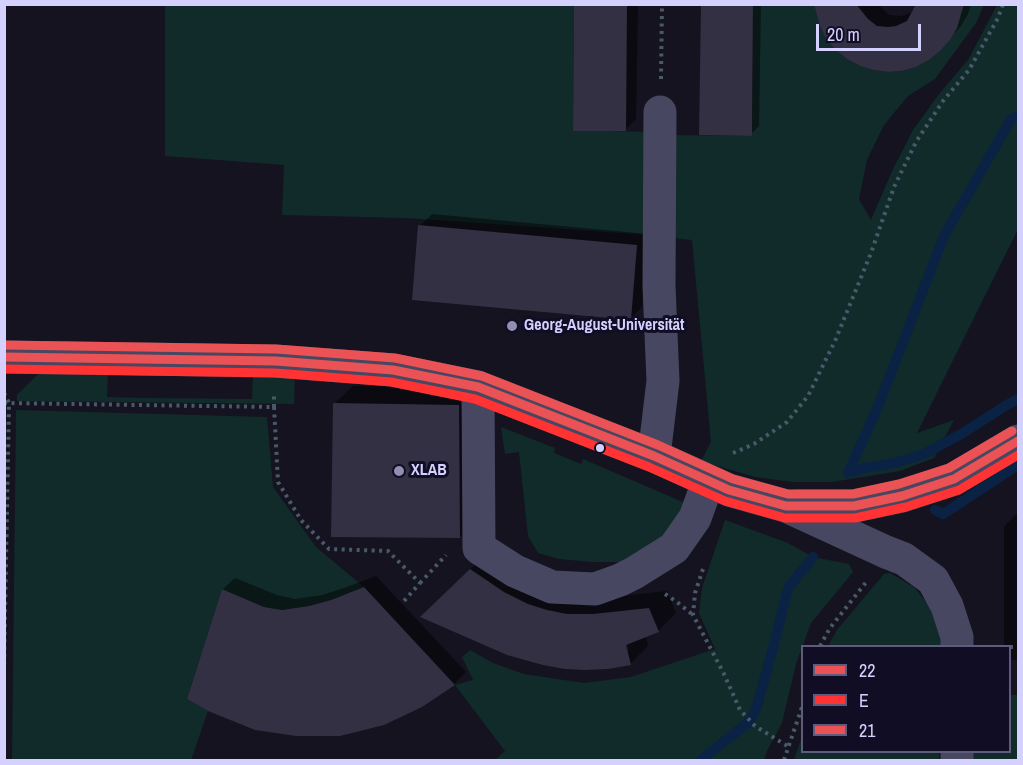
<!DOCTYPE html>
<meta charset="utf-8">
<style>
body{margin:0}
#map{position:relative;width:1023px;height:765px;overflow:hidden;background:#14131f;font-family:"Archivo Narrow",sans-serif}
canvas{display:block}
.frame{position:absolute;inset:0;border:6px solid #d5d1ff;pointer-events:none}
.legend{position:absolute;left:801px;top:645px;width:210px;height:108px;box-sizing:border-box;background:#100d25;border:2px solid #5f5b7c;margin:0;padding:8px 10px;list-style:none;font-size:18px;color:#d5d1ff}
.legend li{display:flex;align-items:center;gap:12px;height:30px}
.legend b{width:30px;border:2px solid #5f5b7c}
.scale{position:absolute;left:816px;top:24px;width:105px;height:27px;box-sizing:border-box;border:3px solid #d5d1ff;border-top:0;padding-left:8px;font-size:18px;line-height:21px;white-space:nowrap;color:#d5d1ff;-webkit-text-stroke:4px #100d25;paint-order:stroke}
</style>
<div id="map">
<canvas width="1023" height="765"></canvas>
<div class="frame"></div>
<ul class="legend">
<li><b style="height:8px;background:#ea5255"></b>22</li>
<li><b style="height:8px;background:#f33"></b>E</li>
<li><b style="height:8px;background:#ea5255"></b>21</li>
</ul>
<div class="scale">20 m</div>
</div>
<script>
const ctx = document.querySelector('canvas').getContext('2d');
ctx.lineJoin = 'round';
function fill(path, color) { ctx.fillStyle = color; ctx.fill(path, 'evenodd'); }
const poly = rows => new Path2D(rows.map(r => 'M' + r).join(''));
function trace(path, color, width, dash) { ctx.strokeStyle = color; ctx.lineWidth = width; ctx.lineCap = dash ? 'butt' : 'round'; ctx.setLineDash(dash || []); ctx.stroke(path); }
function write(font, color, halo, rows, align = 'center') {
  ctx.font = font + ' "Archivo Narrow",sans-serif'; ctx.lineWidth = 6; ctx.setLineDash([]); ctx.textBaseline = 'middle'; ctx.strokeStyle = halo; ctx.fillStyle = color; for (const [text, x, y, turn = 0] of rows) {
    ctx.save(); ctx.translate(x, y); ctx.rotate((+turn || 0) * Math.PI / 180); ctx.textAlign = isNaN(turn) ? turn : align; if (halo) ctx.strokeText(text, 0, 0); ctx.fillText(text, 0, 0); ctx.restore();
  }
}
fill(poly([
 [165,5,574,5,573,130,650,132,648,235,406,218,282,215,284,165,165,156],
 [753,5,816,5,820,26,826,39,836,50,847,59,860,66,873,70,888,72,902,71,916,67,929,60,940,51,950,40,962,5,984,5,976,23,935,79,908,96,884,125,867,160,859,199,871,220,893,169,913,130,939,94,968,60,997,5,1018,5,1018,229,917,433,954,420,934,458,900,471,832,482,793,482,755,477,701,461,711,442,692,240,673,238,673,135,752,136],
 [40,372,108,373,107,397,146,398,252,399,253,375,295,376,294,404,17,401,17,395],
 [16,410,267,417,273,487,316,547,364,587,331,600,309,606,282,610,264,607,222,589,187,699,208,711,191,760,12,760],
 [501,427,555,448,554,453,581,464,583,459,692,506,689,520,623,562,592,562,559,559,538,553,528,536,519,452,505,454],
 [725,520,788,543,813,557,849,564,853,572,811,623,796,664,782,723,767,751,764,760,495,760,505,751,455,685,473,680,462,657,470,650,493,663,524,674,584,683,631,677,715,649,699,613,702,588],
 [890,573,914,587,927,603,939,623,942,646,828,646,837,630,884,574],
 [1010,695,1018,695,1018,760,973,760,973,752,1010,752],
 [802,737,802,752,939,752,939,760,794,760]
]), '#112b2b');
fill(poly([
 [575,4,638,4,636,119,625,130],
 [702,4,761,4,759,126,751,134],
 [815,4,878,4,889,15,901,16,914,12,917,4,971,4,968,14,961,26,939,50],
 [432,214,648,234,642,307,630,319,420,226],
 [353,386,477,387,478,518,460,537,334,404],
 [1018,512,1018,660,1010,660,1010,646,1004,646,1004,527],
 [489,551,612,597,667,591,676,613,658,631,646,636,648,646,630,664,423,616],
 [626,637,629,651,626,651,623,638],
 [376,576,466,672,454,684,421,706,189,699,223,589,235,578,277,595,295,599,322,595,344,588]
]), '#0007');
trace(poly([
 [848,473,877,409,944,236,1011,119,1018,116],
 [848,473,864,468,895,463,924,454,963,433,1005,406,1018,399],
 [935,510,943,514,1018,465],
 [701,760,750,721,756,709,773,648,788,588,813,557]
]), '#0a2244', 10);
fill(poly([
 [574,4,627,4,626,131,573,131],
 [701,4,753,4,752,136,699,135],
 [814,4,856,4,868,19,877,26,888,27,896,26,907,21,916,4,964,4,957,28,950,40,940,51,929,60,916,67,902,71,888,72,873,70,860,66,847,59,836,50,826,39,820,26],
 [418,225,637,245,631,320,412,300],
 [333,403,459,405,460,538,331,537],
 [470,569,504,592,528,604,547,610,567,614,593,614,649,608,659,632,626,645,631,665,608,669,585,670,565,669,543,665,507,655,420,617],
 [364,587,455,685,422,707,384,725,340,736,296,736,255,730,208,711,187,699,222,589,264,607,282,610,309,606,331,600]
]), '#323042');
trace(poly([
 [661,79,662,4],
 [4,393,9,403,4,672],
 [4,403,274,407,274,395],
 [274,407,278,482,301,520,329,549,388,551,420,583,404,601],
 [733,453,754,444,787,422,808,396,835,341,871,253,894,187,916,142,943,101,969,70,998,18,1003,4],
 [703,569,695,593,693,615,724,674,740,710,755,726,789,747],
 [420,583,446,555],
 [665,594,677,602,693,615],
 [820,646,830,628,867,581],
 [1010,647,1018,647],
 [784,760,802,707]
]), '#485a69', 4, [3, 4.5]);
trace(poly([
 [4,357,276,361,393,370,478,387,654,456,729,490,786,506,886,552,904,559,933,580,947,606,957,637,957,646],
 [478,387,479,548,515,571,552,587,595,589,620,580,634,573,674,548,695,518,708,482],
 [654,456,663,381,659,286,660,112],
 [797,506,854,506,902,496,954,479,1018,441],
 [957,752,957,760]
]), '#474761', 33);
trace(poly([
 [4,357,276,361,393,370,478,387,654,456,729,490,786,506,854,506,902,496,954,479,1018,441]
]), '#ea5255', 9);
trace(poly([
 [4,369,275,373,391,382,475,399,649,467,725,501,785,518,855,518,906,507,959,490,1018,455]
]), '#f33', 9);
trace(poly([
 [4,345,276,349,395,358,482,376,658,445,733,479,788,494,853,494,899,484,949,468,1012,431]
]), '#ea5255', 9);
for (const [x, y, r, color] of [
 [512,326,6,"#918eb1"],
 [600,448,5,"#d5d1ff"],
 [399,471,6,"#918eb1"]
]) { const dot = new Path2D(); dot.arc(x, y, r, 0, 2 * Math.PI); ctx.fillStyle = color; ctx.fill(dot); trace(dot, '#100d25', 2); }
write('bold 16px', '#d5d1ff', '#100d25', [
 ["Georg-August-Universität",524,326],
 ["XLAB",411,471]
], 'left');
</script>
